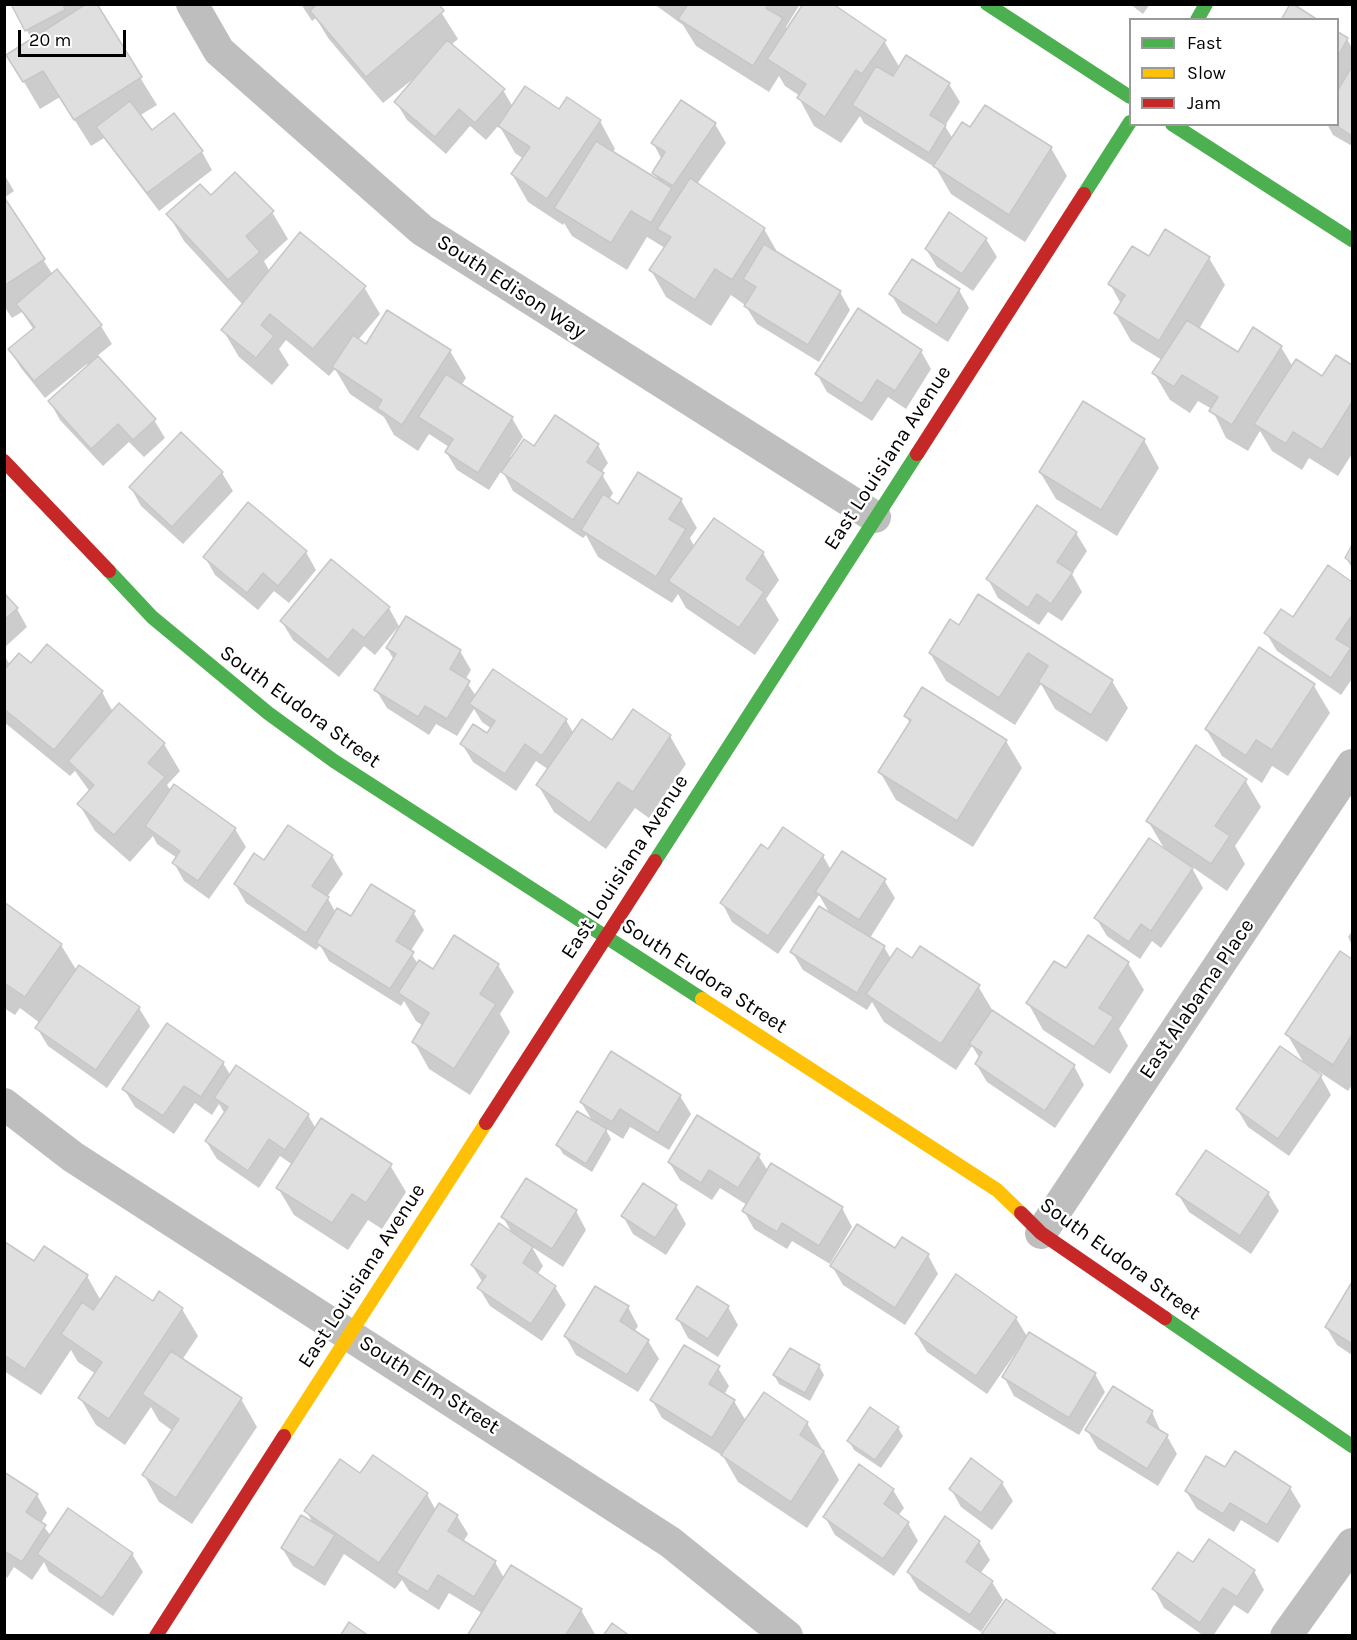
<!DOCTYPE html>
<style>
body{margin:0}
#map{position:relative;width:1357px;height:1640px;overflow:hidden;background:#fff;font-family:Karla,sans-serif}
canvas{display:block}
.frame{position:absolute;inset:0;border:6px solid #000;pointer-events:none}
.legend{position:absolute;left:1129px;top:18px;width:210px;height:108px;box-sizing:border-box;background:#fff;border:2px solid #999;margin:0;padding:8px 10px;list-style:none;font-size:18px;color:#000}
.legend li{display:flex;align-items:center;gap:12px;height:30px}
.legend b{width:30px;border:2px solid #999}
.scale{position:absolute;left:18px;top:30px;width:108px;height:27px;box-sizing:border-box;border:3px solid #000;border-top:0;padding-left:8px;font-size:18px;line-height:21px;white-space:nowrap;color:#000;-webkit-text-stroke:4px #fff;paint-order:stroke}
</style>
<div id="map">
<canvas width="1357" height="1640"></canvas>
<div class="frame"></div>
<ul class="legend">
<li><b style="height:8px;background:#4caf50"></b>Fast</li>
<li><b style="height:8px;background:#ffc107"></b>Slow</li>
<li><b style="height:8px;background:#c62828"></b>Jam</li>
</ul>
<div class="scale">20 m</div>
</div>
<script>
const ctx = document.querySelector('canvas').getContext('2d');
ctx.lineJoin = 'round';
function fill(path, color) { ctx.fillStyle = color; ctx.fill(path, 'evenodd'); }
const poly = rows => new Path2D(rows.map(r => 'M' + r).join(''));
function trace(path, color, width, dash) { ctx.strokeStyle = color; ctx.lineWidth = width; ctx.lineCap = dash ? 'butt' : 'round'; ctx.setLineDash(dash || []); ctx.stroke(path); }
function write(font, color, halo, rows, align = 'center') {
  ctx.font = font + ' Karla,sans-serif'; ctx.lineWidth = 5; ctx.setLineDash([]); ctx.textBaseline = 'middle'; ctx.strokeStyle = halo; ctx.fillStyle = color; for (const [text, x, y, turn = 0] of rows) {
    ctx.save(); ctx.translate(x, y); ctx.rotate((+turn || 0) * Math.PI / 180); ctx.textAlign = isNaN(turn) ? turn : align; if (halo) ctx.strokeText(text, 0, 0); ctx.fillText(text, 0, 0); ctx.restore();
  }
}
fill(poly([
 [13,4,100,4,96,6,157,105,139,116,151,132,202,152,212,170,159,211,104,138,91,146,60,97,40,109,8,55,32,40],
 [301,4,436,4,458,39,451,45,503,90,513,107,559,111,600,121,615,149,612,153,659,181,654,173,662,160,653,143,682,102,715,124,726,143,697,184,764,229,779,255,840,292,850,310,819,362,757,324,745,305,731,295,711,326,666,297,651,270,665,248,647,237,627,270,572,236,564,223,563,225,528,202,512,174,524,159,515,153,499,125,486,140,470,126,446,154,407,120,396,102,422,72,383,103,328,38,316,18,312,21],
 [654,4,800,4,786,27,788,30,884,41,900,68,949,84,960,102,945,126,953,139,971,129,985,107,1051,148,1067,176,1025,242,951,194,936,168,864,123,860,116,841,143,814,126,799,98,800,96,785,86,779,76,769,92,696,46,683,25],
 [1130,4,1150,4,1143,14],
 [1338,33,1347,39,1352,48,1352,146,1333,135,1327,124,1338,124],
 [4,174,14,191,4,198],
 [210,197,272,212,288,239,264,261,270,272,364,287,380,314,358,340,366,346,388,312,450,351,466,378,461,386,512,418,523,437,510,457,512,458,534,448,598,445,608,463,601,473,613,493,609,500,618,506,681,500,697,528,690,538,694,546,701,535,763,553,779,580,766,599,779,620,755,655,686,608,678,594,672,603,598,557,586,535,583,538,513,491,502,470,489,490,457,470,446,452,449,447,429,434,418,451,394,435,384,417,350,394,335,369,329,376,286,340,279,349,289,365,272,385,239,357,223,330,243,305,184,241,168,214],
 [4,200,53,275,57,272,101,326,112,344,97,356,154,420,165,438,144,457,129,442,103,466,60,420,50,402,89,366,87,364,45,398,21,368,10,350,34,330,22,312,12,318,4,306],
 [986,239,997,257,973,291,937,267,926,249],
 [1149,258,1209,258,1225,285,1199,329,1238,354,1281,347,1293,367,1323,378,1336,357,1352,367,1352,454,1338,476,1309,458,1302,470,1272,451,1260,431,1248,451,1226,438,1212,409,1198,401,1190,413,1170,400,1154,373,1162,360,1131,341,1115,313,1121,304,1110,284],
 [959,290,969,308,948,342,902,313,891,294],
 [921,351,931,369,906,409,888,397,872,421,827,392,817,374],
 [1144,440,1159,468,1117,536,1056,499,1040,472],
 [222,473,233,491,183,544,141,506,131,488],
 [1076,533,1087,551,1072,574,1082,592,1062,621,1048,612,1039,625,998,598,988,579],
 [1352,548,1352,568,1346,558],
 [306,552,316,570,289,603,274,591,258,610,215,575,205,557],
 [1329,567,1352,584,1352,679,1341,695,1277,651,1266,633,1293,619],
 [4,595,17,609,27,627,4,648],
 [389,608,400,628,460,651,471,670,465,680,476,696,566,720,574,734,612,742,633,711,670,736,686,764,649,818,635,808,606,849,554,812,538,785,549,770,536,761,516,791,473,762,462,744,487,735,492,729,482,722,474,709,457,736,436,724,429,735,387,708,376,690,394,660,387,648,398,627,375,655,364,646,339,677,293,640,282,622],
 [959,627,1112,681,1128,708,1107,742,1055,709,1041,684,1015,725,946,681,930,653],
 [4,655,10,665,31,665,102,692,113,712,164,744,180,771,167,785,171,791,235,829,246,847,209,899,184,881,174,863,177,858,157,844,153,836,130,862,95,831,79,804,90,792,75,771,70,776,4,722],
 [1314,686,1330,713,1288,776,1272,766,1262,783,1222,756,1206,729],
 [906,716,1006,741,1022,768,973,847,896,800,880,772,910,724],
 [1245,780,1261,807,1235,846,1245,864,1227,891,1191,866,1203,888,1161,948,1152,941,1140,959,1107,936,1096,918,1165,850,1148,821],
 [768,852,823,856,831,870,884,880,895,898,870,938,884,947,891,959,912,960,978,986,994,1013,1074,1066,1084,1085,1055,1128,987,1082,976,1064,980,1059,972,1046,956,1070,884,1022,872,1002,867,1010,803,970,792,952,830,914,819,895,778,954,732,922,722,903],
 [332,856,343,874,327,897,336,913,351,918,413,912,424,930,410,952,418,964,433,971,498,965,514,992,500,1014,510,1032,470,1095,429,1069,414,1042,423,1026,416,1021,404,1001,401,1006,329,961,320,945,316,950,246,903,235,884,265,862],
 [4,904,61,945,77,971,139,1008,150,1026,107,1088,48,1046,37,1028,40,1023,20,1008,15,1015,4,1008],
 [1352,931,1352,945,1348,937],
 [1340,953,1352,961,1352,1085,1348,1091,1318,1071,1331,1095,1289,1156,1248,1127,1237,1109,1305,1065,1287,1034],
 [1128,963,1144,990,1119,1029,1128,1046,1110,1074,1043,1030,1028,1003,1066,971],
 [168,1025,223,1063,231,1076,308,1115,316,1129,390,1165,406,1192,382,1229,368,1220,348,1250,294,1215,278,1188,293,1165,280,1156,259,1188,217,1159,206,1141,225,1114,219,1104,212,1115,195,1103,174,1134,135,1107,124,1089],
 [680,1096,691,1114,669,1150,630,1127,623,1139,605,1128,611,1139,592,1172,563,1154,558,1145,593,1122,581,1102],
 [758,1155,768,1171,842,1208,852,1227,830,1264,792,1241,787,1249,754,1229,744,1211,747,1205,720,1188,712,1200,680,1180,669,1162],
 [1268,1193,1279,1211,1251,1254,1189,1212,1178,1194],
 [676,1206,686,1224,666,1255,633,1234,623,1216],
 [576,1211,586,1230,563,1267,532,1247,543,1266,537,1275,555,1287,566,1305,542,1341,490,1306,479,1288,483,1283,472,1265,513,1235,503,1217],
 [5,1244,35,1264,87,1276,101,1301,153,1303,182,1309,198,1336,182,1360,241,1399,257,1427,192,1524,159,1502,144,1475,173,1431,159,1421,151,1407,125,1445,96,1425,80,1398,96,1374,78,1362,71,1350,41,1395,4,1371],
 [895,1250,928,1255,938,1274,905,1325,843,1285,832,1266],
 [1352,1285,1352,1355,1337,1345,1326,1327],
 [628,1307,638,1326,634,1332,648,1341,659,1359,638,1392,576,1355,565,1336],
 [728,1307,738,1325,718,1357,688,1338,678,1319],
 [1016,1318,1028,1338,1095,1374,1105,1392,1079,1435,1014,1396,1004,1377,1023,1346,1021,1345,987,1394,927,1352,916,1334],
 [819,1366,824,1375,810,1401,779,1384,774,1375],
 [718,1368,729,1386,724,1395,734,1401,746,1421,807,1423,823,1450,839,1480,807,1528,738,1482,723,1456,662,1418,652,1400],
 [1152,1412,1161,1432,1167,1436,1177,1454,1158,1486,1098,1449,1087,1430],
 [898,1428,903,1436,881,1468,854,1450,849,1441],
 [1225,1469,1290,1488,1301,1506,1278,1543,1241,1520,1234,1532,1197,1509,1186,1491],
 [4,1473,37,1495,47,1513,41,1523,51,1536,132,1554,143,1572,113,1616,49,1572,44,1562,32,1580,14,1567,7,1578,4,1576],
 [361,1475,427,1494,436,1511,457,1516,468,1534,463,1542,495,1562,504,1578,581,1610,596,1636,468,1636,482,1613,449,1593,439,1610,409,1591,402,1580,395,1589,344,1554,325,1586,293,1566,282,1548,313,1523,306,1511],
 [1002,1483,1013,1501,992,1530,961,1507,951,1489],
 [893,1490,904,1508,898,1516,908,1523,918,1541,894,1576,835,1535,825,1517],
 [979,1542,990,1560,980,1574,992,1582,1003,1600,981,1632,919,1590,908,1572],
 [1194,1564,1254,1571,1264,1590,1248,1614,1234,1605,1213,1636,1204,1636,1164,1608,1154,1589]
]), '#0003');
const building = poly([
 [11,4,63,4,65,10,25,31,11,4],
 [86,4,97,4,142,77,74,120,43,71,23,82,6,55,86,4],
 [317,4,439,4,444,11,366,77,310,11,317,4],
 [688,4,768,4,766,8,783,18,753,66,678,19,688,4],
 [803,4,833,4,886,40,862,74,856,70,825,117,797,98,806,84,767,59,803,4],
 [1290,4,1293,4,1318,20,1281,20,1290,4],
 [1338,32,1348,38,1338,56,1338,32],
 [447,40,505,89,475,123,459,109,435,137,394,102,447,40],
 [906,55,950,83,930,115,946,125,929,153,852,105,876,66,893,76,906,55],
 [1352,66,1352,136,1334,124,1338,124,1338,90,1352,66],
 [525,86,559,109,567,97,601,120,547,199,511,174,530,147,498,126,525,86],
 [681,100,716,123,673,186,652,173,665,152,651,143,681,100],
 [130,101,152,130,174,113,203,151,147,193,96,127,130,101],
 [985,105,1052,147,1009,215,933,166,962,122,970,127,985,105],
 [596,141,672,188,651,223,631,211,611,243,554,208,596,141],
 [235,172,274,211,246,236,260,252,228,280,166,214,200,184,211,195,235,172],
 [690,178,765,228,732,280,715,269,695,300,649,270,671,237,657,229,690,178],
 [4,197,45,259,4,286,4,197],
 [949,212,987,238,962,274,925,249,949,212],
 [1165,229,1210,257,1159,341,1114,313,1125,295,1108,284,1132,246,1149,256,1165,229],
 [300,232,366,286,313,349,270,314,261,325,274,336,256,358,221,330,300,232],
 [764,244,841,291,808,345,744,306,756,287,743,279,764,244],
 [912,259,960,289,937,325,889,294,912,259],
 [57,269,102,325,34,381,8,349,35,327,16,304,57,269],
 [858,308,922,350,895,391,877,380,862,404,815,374,858,308],
 [387,310,451,350,402,425,377,408,382,400,332,367,353,335,366,344,387,310],
 [1187,320,1238,352,1253,327,1282,346,1232,425,1209,411,1218,397,1182,375,1174,387,1152,373,1187,320],
 [1336,355,1352,365,1352,402,1322,450,1293,432,1286,444,1254,424,1296,359,1322,376,1336,355],
 [98,356,156,419,133,440,118,424,91,449,48,401,98,356],
 [446,374,513,417,478,473,445,452,453,439,418,417,446,374],
 [1083,401,1145,439,1101,510,1039,472,1083,401],
 [555,415,599,444,587,462,604,473,573,520,501,472,524,439,534,446,555,415],
 [181,432,223,472,172,527,129,487,181,432],
 [638,472,682,499,669,519,686,529,656,577,581,530,603,494,618,504,638,472],
 [248,502,307,551,278,586,263,573,247,593,203,557,248,502],
 [1037,505,1077,532,1057,562,1073,572,1051,604,1037,594,1028,608,986,579,1037,505],
 [714,518,764,552,746,579,764,592,739,628,668,581,714,518],
 [1352,545,1352,563,1345,558,1352,545],
 [331,559,390,607,364,638,353,629,328,660,280,621,331,559],
 [1328,565,1352,582,1352,615,1336,639,1351,648,1331,678,1264,633,1281,609,1293,617,1328,565],
 [4,593,18,608,4,620,4,593],
 [978,594,1113,680,1091,715,1038,682,1048,666,1028,653,999,698,929,653,950,619,959,625,978,594],
 [406,616,461,650,450,669,470,681,447,719,425,706,418,717,374,690,396,654,386,648,406,616],
 [47,644,103,691,54,750,4,709,4,670,19,653,31,663,47,644],
 [1259,647,1315,684,1272,750,1256,740,1246,756,1205,729,1259,647],
 [493,669,567,719,542,756,525,744,505,774,460,744,473,724,487,733,495,721,469,704,493,669],
 [922,687,1007,740,957,821,878,772,911,720,904,716,922,687],
 [119,703,165,743,148,763,165,777,114,835,77,804,94,785,68,761,119,703],
 [633,709,671,735,633,792,618,782,590,823,536,785,582,719,612,740,633,709],
 [1196,745,1247,779,1215,826,1230,836,1211,864,1146,821,1196,745],
 [174,784,236,828,198,881,172,863,180,851,145,826,174,784],
 [288,825,333,855,312,886,329,897,306,933,234,884,254,853,264,860,288,825],
 [783,827,824,855,768,936,720,903,761,844,768,849,783,827],
 [1149,838,1193,868,1151,931,1141,924,1129,942,1094,918,1149,838],
 [842,851,886,879,859,920,815,892,842,851],
 [371,884,415,911,396,941,414,952,390,989,316,943,337,908,351,916,371,884],
 [4,902,62,944,25,997,4,983,4,902],
 [819,906,885,946,857,993,790,952,819,906],
 [454,935,499,964,480,994,496,1004,454,1069,412,1042,429,1013,398,993,419,960,433,969,454,935],
 [1088,935,1129,962,1099,1008,1114,1017,1094,1047,1026,1003,1054,961,1066,968,1088,935],
 [920,946,980,985,941,1044,866,994,897,948,912,958,920,946],
 [1340,951,1352,959,1352,1035,1333,1065,1285,1034,1340,951],
 [79,965,140,1007,96,1070,35,1028,79,965],
 [992,1010,1075,1065,1045,1111,975,1064,982,1052,969,1044,992,1010],
 [167,1023,224,1062,201,1097,184,1086,163,1116,122,1089,167,1023],
 [1280,1046,1322,1075,1278,1139,1236,1109,1280,1046],
 [611,1051,681,1095,658,1133,620,1109,612,1122,580,1102,611,1051],
 [236,1065,309,1114,285,1150,269,1139,248,1171,205,1141,228,1107,214,1098,236,1065],
 [577,1111,607,1129,586,1164,556,1145,577,1111],
 [697,1115,760,1154,738,1188,709,1170,701,1183,668,1162,697,1115],
 [321,1118,392,1164,366,1203,352,1194,332,1223,276,1188,321,1118],
 [1206,1150,1269,1192,1240,1236,1176,1194,1206,1150],
 [771,1163,843,1207,819,1246,782,1223,777,1232,742,1211,771,1163],
 [526,1178,577,1210,552,1249,501,1217,526,1178],
 [643,1183,677,1205,655,1238,621,1216,643,1183],
 [499,1223,533,1247,523,1263,556,1286,531,1324,477,1288,486,1276,471,1265,499,1223],
 [857,1224,895,1248,902,1237,929,1254,895,1308,830,1266,857,1224],
 [5,1242,34,1261,44,1246,88,1275,25,1369,4,1355,5,1242],
 [956,1274,1017,1317,976,1376,915,1334,956,1274],
 [116,1276,153,1301,159,1291,183,1308,109,1419,78,1398,102,1362,61,1334,82,1302,93,1310,116,1276],
 [1352,1282,1352,1344,1325,1327,1352,1282],
 [595,1286,629,1306,620,1321,649,1340,627,1375,564,1336,595,1286],
 [697,1286,729,1306,708,1339,676,1319,697,1286],
 [1029,1332,1096,1373,1069,1418,1002,1377,1029,1332],
 [684,1345,720,1366,709,1384,735,1400,712,1438,650,1400,684,1345],
 [790,1348,820,1365,805,1393,773,1375,790,1348],
 [171,1351,242,1398,176,1498,142,1475,179,1419,142,1394,171,1351],
 [1113,1386,1153,1411,1147,1422,1168,1435,1147,1469,1085,1430,1113,1386],
 [764,1392,808,1422,800,1435,824,1451,791,1502,721,1455,764,1392],
 [870,1407,899,1427,875,1460,847,1441,870,1407],
 [1235,1451,1291,1487,1267,1525,1230,1503,1223,1514,1185,1491,1206,1456,1225,1467,1235,1451],
 [373,1455,428,1493,379,1563,304,1511,340,1459,360,1473,373,1455],
 [971,1458,1003,1482,981,1513,949,1489,971,1458],
 [859,1464,894,1489,884,1504,909,1522,883,1559,823,1517,859,1464],
 [4,1472,38,1494,26,1512,46,1525,22,1562,4,1551,4,1472],
 [439,1503,458,1515,448,1531,496,1561,474,1597,438,1575,428,1592,396,1573,439,1503],
 [68,1508,133,1553,102,1598,37,1554,68,1508],
 [301,1515,335,1535,314,1568,281,1548,301,1515],
 [945,1516,980,1541,966,1562,993,1581,970,1615,907,1572,945,1516],
 [1209,1539,1255,1570,1237,1597,1223,1588,1200,1623,1152,1589,1178,1552,1193,1562,1209,1539],
 [511,1565,582,1609,565,1636,467,1636,511,1565],
 [1006,1599,1059,1636,980,1636,1006,1599],
 [349,1622,369,1636,340,1636,349,1622],
 [612,1623,630,1636,603,1636,612,1623]
]);
fill(building, '#dfdfdf');
trace(building, '#c7c7c7', 1.5);
trace(poly([
 [192,4,219,51,422,230,875,517],
 [4,1104,73,1157,670,1542,787,1636],
 [1041,1233,1352,765],
 [1286,1636,1352,1544]
]), '#bebebe', 32);
trace(poly([
 [987,4,1130,97],
 [1197,20,1206,4],
 [1172,124,1352,240],
 [1084,194,1130,122],
 [109,571,152,617,268,713,334,761,702,999],
 [655,861,917,454],
 [1165,1318,1352,1446]
]), '#4caf50', 14);
trace(poly([
 [702,999,997,1190,1021,1213],
 [284,1436,486,1123]
]), '#ffc107', 14);
trace(poly([
 [917,454,1084,194],
 [4,461,109,571],
 [486,1123,655,861],
 [1021,1213,1041,1233,1165,1318],
 [156,1636,284,1436]
]), '#c62828', 14);
write('21px', '#000', '#fff', [
 ["South Edison Way",511,287,33],
 ["East Louisiana Avenue",888,458,-57],
 ["South Eudora Street",300,707,36],
 ["East Louisiana Avenue",625,867,-57],
 ["South Eudora Street",704,976,33],
 ["East Alabama Place",1197,999,-56],
 ["South Eudora Street",1120,1259,36],
 ["East Louisiana Avenue",362,1276,-57],
 ["South Elm Street",429,1385,33]
]);
</script>
